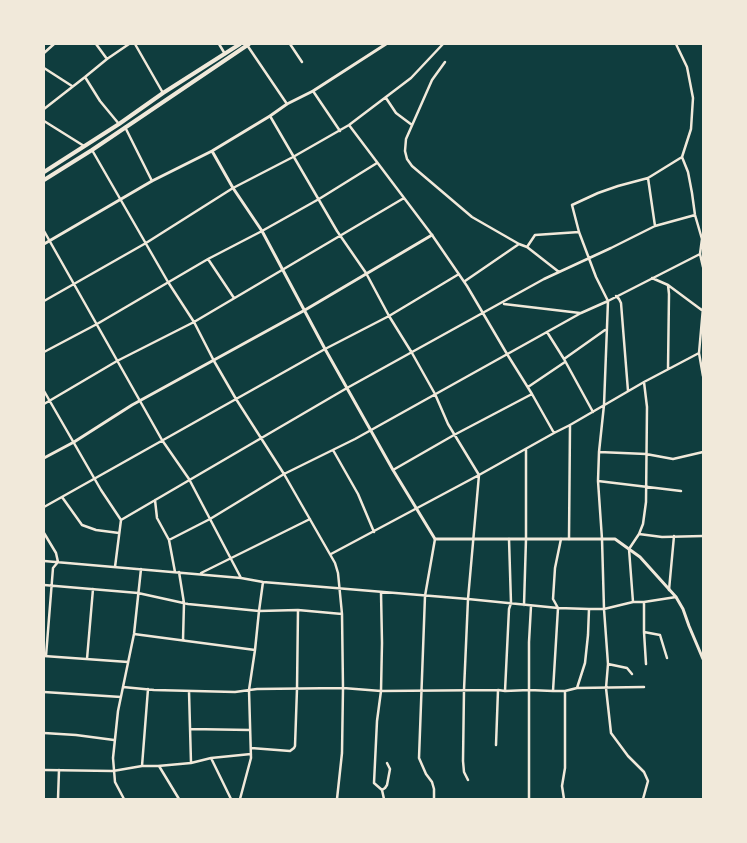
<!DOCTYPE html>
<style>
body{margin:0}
#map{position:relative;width:747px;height:843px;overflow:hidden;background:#0f3d3e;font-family:Mulish,sans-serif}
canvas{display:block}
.frame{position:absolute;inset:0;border:45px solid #f1e9da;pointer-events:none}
</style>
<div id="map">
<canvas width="747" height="843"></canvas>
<div class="frame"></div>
</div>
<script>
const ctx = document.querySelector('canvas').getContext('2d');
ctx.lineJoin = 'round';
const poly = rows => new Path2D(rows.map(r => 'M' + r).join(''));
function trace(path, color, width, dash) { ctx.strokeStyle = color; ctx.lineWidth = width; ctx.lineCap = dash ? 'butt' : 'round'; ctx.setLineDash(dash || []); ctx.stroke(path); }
trace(poly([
 [96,44,107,59],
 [135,44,163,93],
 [219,44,225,54],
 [290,44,302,62],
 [676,44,687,67,693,98,691,129,682,157,688,172,692,193,695,215,702,239,700,254,703,267],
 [247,45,287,104],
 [44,53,54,44],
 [445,62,432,80,406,139,405,151,407,159,412,166,472,217,519,244,527,247,559,272],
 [44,68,72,86],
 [85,77,100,101,119,124],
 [313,91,340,131],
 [386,98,396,113,412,125],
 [44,109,85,77,107,59,129,44],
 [270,116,337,231,366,273,389,316,412,353,435,394,448,424,479,475,468,599,464,690,463,761,464,772,468,780],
 [44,121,84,146],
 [349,125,432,235,467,286,507,354,532,394,554,433],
 [125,127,152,181],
 [92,150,168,282,194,322,214,361,236,399,284,474,335,563,338,573,342,614,343,688,342,753,337,799],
 [648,178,655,226],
 [44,231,140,401,162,440,189,479,241,578],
 [527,247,535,235,579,232],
 [208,259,234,298],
 [652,278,668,285,703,311],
 [465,281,519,244],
 [668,285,669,294,668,369],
 [616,296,619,299,621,303,628,391],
 [44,301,146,243,233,188,293,157,349,125,411,78,443,44],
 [504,304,580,313],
 [703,308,699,353,703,376],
 [547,332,564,359,593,412],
 [44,352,97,324,208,259,262,231,319,199,377,163],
 [564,359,605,330],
 [528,387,565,362],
 [44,391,101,490,121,520,115,567],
 [44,404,117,361,194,322,404,198],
 [333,450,358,494,374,532],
 [599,452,646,454,673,459,703,452],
 [393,470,454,435,532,394],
 [598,481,681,491],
 [62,497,82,525,96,530,119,533],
 [155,500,157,518,169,540,175,572],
 [44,507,325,349,389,316,459,274],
 [121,520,347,388,544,279,611,248,655,226,695,215],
 [44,533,56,553,58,562,53,568,46,656],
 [639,534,662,537,703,536],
 [569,539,570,425],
 [169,540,210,519,284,474,355,439,581,313,608,301,700,254],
 [331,554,479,475,554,433,570,425,644,382,699,353],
 [44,561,241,578,263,582,468,599,558,608,589,609,604,609,633,602,644,602,676,597],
 [179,572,184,603,183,640],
 [201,573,310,519],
 [44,585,138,593,188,604,259,611,298,610,342,614],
 [669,590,674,536],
 [381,592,382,643,381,691,377,721,374,783,382,790,384,799],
 [633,602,629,549,639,534,643,524,646,502,647,407,644,382],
 [644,602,644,632,660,635,667,658],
 [524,605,526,539,526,450],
 [644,632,646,664],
 [134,634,255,650],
 [44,656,128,662],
 [87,659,93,589],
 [608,664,627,668,632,674],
 [123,687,154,690,235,692,257,689,343,688,381,691,498,690,505,691,529,690,553,691,565,691,577,688,644,687],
 [577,688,585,663,588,635,589,609],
 [189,691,191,763],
 [505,691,509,609,511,603,509,539],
 [553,691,558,608,553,599,555,568,561,539],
 [44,692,121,697],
 [190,729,250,730],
 [44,733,76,735,114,740],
 [496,745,498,690],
 [251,748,290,751,294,748,295,746,297,689,298,610],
 [211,758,231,799],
 [142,766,148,689],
 [159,766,179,799],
 [44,770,113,771,142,766,158,766,191,763,211,758,251,754],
 [382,790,385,788,387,785,390,769,387,763],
 [58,799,59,770],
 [124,799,115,782,113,758,118,711,134,634,141,569],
 [240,799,251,758,249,690,255,650,259,611,263,582],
 [434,799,434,789,432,782,426,774,419,758,425,596,435,539],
 [529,799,529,642,531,606],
 [564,799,562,786,565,768,565,691],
 [643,799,648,781,644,772,628,756,611,733,606,688,608,664,604,609,602,539,598,481,599,452,604,405,608,301,596,277,579,232,572,205,598,193,618,186,648,178,682,157]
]), '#f1e9da', 2.5);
trace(poly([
 [212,151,233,188,262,231,325,349,393,470,435,539,615,539,640,557,676,597,683,609,689,626,703,659],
 [44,244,152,181,212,151,270,116,287,104,313,91,386,44],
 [44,458,74,442,132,405,305,310,432,235]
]), '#f1e9da', 3);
trace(poly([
 [44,172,119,124,163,93,240,44],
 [44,180,92,150,249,44]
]), '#f1e9da', 4);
</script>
